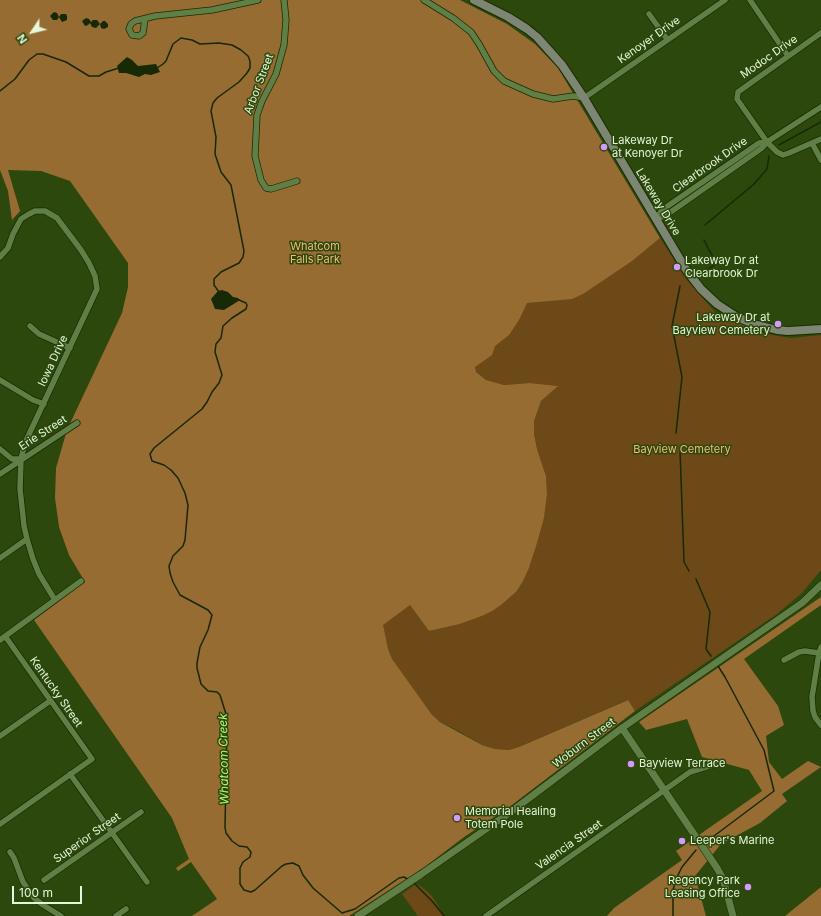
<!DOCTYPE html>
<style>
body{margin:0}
#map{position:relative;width:821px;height:916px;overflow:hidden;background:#2c480d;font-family:Inter,sans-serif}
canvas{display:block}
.north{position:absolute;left:12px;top:12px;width:40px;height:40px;-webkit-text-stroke:3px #2c480d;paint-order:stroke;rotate:235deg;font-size:11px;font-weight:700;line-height:16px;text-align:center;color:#e5f7d8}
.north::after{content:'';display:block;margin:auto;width:14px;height:18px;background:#e5f7d8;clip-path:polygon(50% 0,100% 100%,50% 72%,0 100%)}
.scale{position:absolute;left:12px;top:886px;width:70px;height:18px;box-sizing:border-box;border:2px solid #e5f7d8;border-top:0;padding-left:5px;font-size:12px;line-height:14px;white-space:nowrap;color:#e5f7d8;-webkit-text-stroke:3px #2c480d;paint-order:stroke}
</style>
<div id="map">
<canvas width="821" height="916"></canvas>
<div class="north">N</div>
<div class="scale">100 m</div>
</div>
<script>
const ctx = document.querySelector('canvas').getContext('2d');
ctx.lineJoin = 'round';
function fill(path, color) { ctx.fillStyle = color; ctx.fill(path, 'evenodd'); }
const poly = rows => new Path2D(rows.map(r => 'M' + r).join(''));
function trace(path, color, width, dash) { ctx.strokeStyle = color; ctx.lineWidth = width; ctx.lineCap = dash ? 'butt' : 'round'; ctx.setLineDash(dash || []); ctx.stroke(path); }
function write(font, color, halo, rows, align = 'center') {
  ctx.font = font + ' Inter,sans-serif'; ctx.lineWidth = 3; ctx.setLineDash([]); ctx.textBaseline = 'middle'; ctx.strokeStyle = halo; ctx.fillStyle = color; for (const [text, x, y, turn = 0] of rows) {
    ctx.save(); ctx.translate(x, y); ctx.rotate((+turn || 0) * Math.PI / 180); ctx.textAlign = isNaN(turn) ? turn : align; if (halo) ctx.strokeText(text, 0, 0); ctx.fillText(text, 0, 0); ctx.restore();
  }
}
fill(poly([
 [613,198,645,250,660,238,686,279,716,313,762,333,790,338,821,335,821,570,802,593,777,614,635,711,627,700,519,747,509,750,495,749,482,745,460,732,393,697,293,298],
 [475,368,476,372,486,380,504,385,530,383,557,386,541,401,534,421,534,434,537,449,546,476,547,493,544,518,529,568,516,592,501,605,482,616,460,624,429,631,410,605],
 [416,884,422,887,432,896,444,916,418,916,402,894]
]), '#6c4916');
fill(poly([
 [0,0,460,0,507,24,535,44,558,68,660,238,632,261,583,294,572,299,527,303,519,320,509,335,495,346,492,355,475,367,476,372,486,380,504,385,530,383,558,386,541,401,534,421,534,434,537,449,546,476,547,494,544,518,537,543,529,568,523,581,516,592,501,605,492,611,482,616,460,624,429,631,410,605,383,625,388,649,392,659,432,715,440,722,482,745,495,749,509,750,519,747,628,700,635,711,508,808,464,837,426,866,349,916,192,916,217,899,191,862,178,871,176,868,189,859,172,818,34,620,85,582,69,555,59,527,55,498,56,468,67,430,122,313,128,287,128,263,70,181,41,171,8,170,20,211,12,220,8,191,0,170],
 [821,597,821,605,744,659,778,706,784,725,766,736,769,762,782,779,808,761,821,767,782,794,787,801,760,823,721,844,695,876,706,916,607,916,614,908,682,860,676,851,762,791,749,770,702,757,687,719,646,730,639,722],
 [821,887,821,916,785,916]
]), '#976c32');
fill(poly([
 [54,12,57,13,59,17,61,14,66,14,67,16,67,20,62,22,59,17,57,20,53,20,50,16],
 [86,18,89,19,91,22,93,20,97,20,100,24,103,21,105,21,108,24,108,27,104,29,101,28,100,24,96,28,92,27,90,23,88,25,85,26,82,21],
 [127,57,132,60,138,66,156,64,160,72,151,75,145,74,139,77,126,73,119,73,117,66],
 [222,290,228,292,233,297,238,298,240,300,224,310,215,309,211,299,218,291]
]), '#182906');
trace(poly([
 [157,68,163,64,166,61,173,44,181,38,192,40,200,44,219,43,232,45,241,50,248,56,250,61,250,68,247,73,239,82,217,98,213,103,211,111,216,137,215,154,221,172,231,185,232,190,244,251,243,257,239,263,221,272,214,279,214,285,219,292],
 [0,91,15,79,29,60,37,54,43,54,66,62,89,76,99,76,106,72,119,68],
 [779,145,821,122],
 [705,225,754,184,767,169,769,156],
 [704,273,716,263,704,240],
 [239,300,246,303,247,305,246,309,232,318,223,326,221,338,216,344,215,352,222,375,219,383,212,392,207,402,202,409,154,448,150,454,152,461,164,465,171,470,178,478,185,493,188,505,185,540,183,546,173,556,169,566,170,573,173,582,180,595,208,610,212,615,208,630,200,647,197,663,197,668,201,684,208,691,217,692,220,695,226,714,227,725,225,827,226,833,232,841,239,846,247,847,251,852,250,857,243,862,240,868,240,884,244,890,251,892,255,890,282,866,286,864,293,863,299,866,303,875,313,888,342,913,355,909,399,878,404,877,409,880],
 [676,433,682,377,672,326,680,286],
 [680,450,684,562,689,571],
 [696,579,710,612,706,649,711,656],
 [710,839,774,791,764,750,725,677,718,666],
 [414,883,432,901,444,916],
 [673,916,673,890,676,879,682,867,696,850]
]), '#182906', 1.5);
const minor = poly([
 [284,0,286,20,284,45,276,74,262,101,257,115,255,156,261,180,266,188,271,189,297,181],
 [424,0,453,18,471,32,479,44,494,71,504,81,533,94,553,99,573,96,584,98,725,0],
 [750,0,788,56],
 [649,14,667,39],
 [145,19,143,33,139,36,132,35,129,29,131,24,135,21,155,16,212,10,258,0],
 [821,33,738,92,737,99,767,142,777,152,783,155,789,153,821,139],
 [812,143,821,160],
 [656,219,665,216,762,148,767,142,821,107],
 [656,219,662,210,759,143,767,142],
 [0,257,8,248,13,234,21,219,29,214,35,211,45,211,57,218,81,250,89,263,95,276,97,289,31,430,25,443,21,459,20,489,24,526,27,539,33,559,39,574,55,600],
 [30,326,39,334,70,348],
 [0,380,33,400,44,404],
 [0,449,12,459,21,459],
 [0,474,77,423],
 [0,558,27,539],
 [0,640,81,581],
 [821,647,819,653,812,697,813,711,815,717,821,725],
 [784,660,799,652,805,651,819,653],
 [0,736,50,701],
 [70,774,147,882],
 [0,824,92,759,5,636],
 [10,852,14,858,23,882,34,898,43,905,61,916],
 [44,880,141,812],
 [116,916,126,909],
 [486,916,690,772,719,763]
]);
const tertiary = poly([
 [622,728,717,868,723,879,733,916],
 [358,916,420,875,512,811,622,728,802,603,821,585]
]);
const secondary = poly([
 [474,0,508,17,527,29,537,37,562,65,584,98,687,271,701,289,717,304,737,317,754,324,777,330,788,331,821,329]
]);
trace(minor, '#172c01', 7);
trace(tertiary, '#172c01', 8);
trace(secondary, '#172c01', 10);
trace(minor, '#607f46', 5.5);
trace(tertiary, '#607f46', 7);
trace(secondary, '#7c8672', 8);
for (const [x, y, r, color] of [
 [604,147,4,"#d69bfa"],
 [677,267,4,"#d69bfa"],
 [778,324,4,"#d69bfa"],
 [631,764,4,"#d69bfa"],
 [457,818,4,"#d69bfa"],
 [682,841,4,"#d69bfa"],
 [748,887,4,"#d69bfa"]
]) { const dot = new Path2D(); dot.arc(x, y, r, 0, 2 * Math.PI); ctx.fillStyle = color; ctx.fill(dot); trace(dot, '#2c480d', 1.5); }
write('11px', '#e5f7d8', '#2c480d', [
 ["Kenoyer Drive",649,40,-35],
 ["Modoc Drive",769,57,-35],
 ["Arbor Street",259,84,-69],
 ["Clearbrook Drive",710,165,-35],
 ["Lakeway Drive",658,202,59],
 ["Iowa Drive",53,361,-65],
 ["Erie Street",43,433,-33],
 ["Kentucky Street",56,692,55],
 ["Woburn Street",584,743,-37],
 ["Superior Street",87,838,-35],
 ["Valencia Street",569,845,-35]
]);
write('11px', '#e5f7d8', '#2c480d', [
 ["Lakeway Dr",612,141],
 ["at Kenoyer Dr",612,154],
 ["Lakeway Dr at",685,261],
 ["Clearbrook Dr",685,274],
 ["Lakeway Dr at",770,318,"right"],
 ["Bayview Cemetery",770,331,"right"],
 ["Bayview Terrace",639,764],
 ["Memorial Healing",465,812],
 ["Totem Pole",465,825],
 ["Leeper's Marine",690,841],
 ["Regency Park",740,881,"right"],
 ["Leasing Office",740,894,"right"]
], 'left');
write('11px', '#f5bc74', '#2c480d', [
 ["Whatcom",315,247],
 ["Falls Park",315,260],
 ["Bayview Cemetery",682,450]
]);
write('italic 12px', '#b1f86e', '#2c480d', [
 ["Whatcom Creek",224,759,-91]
]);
</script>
